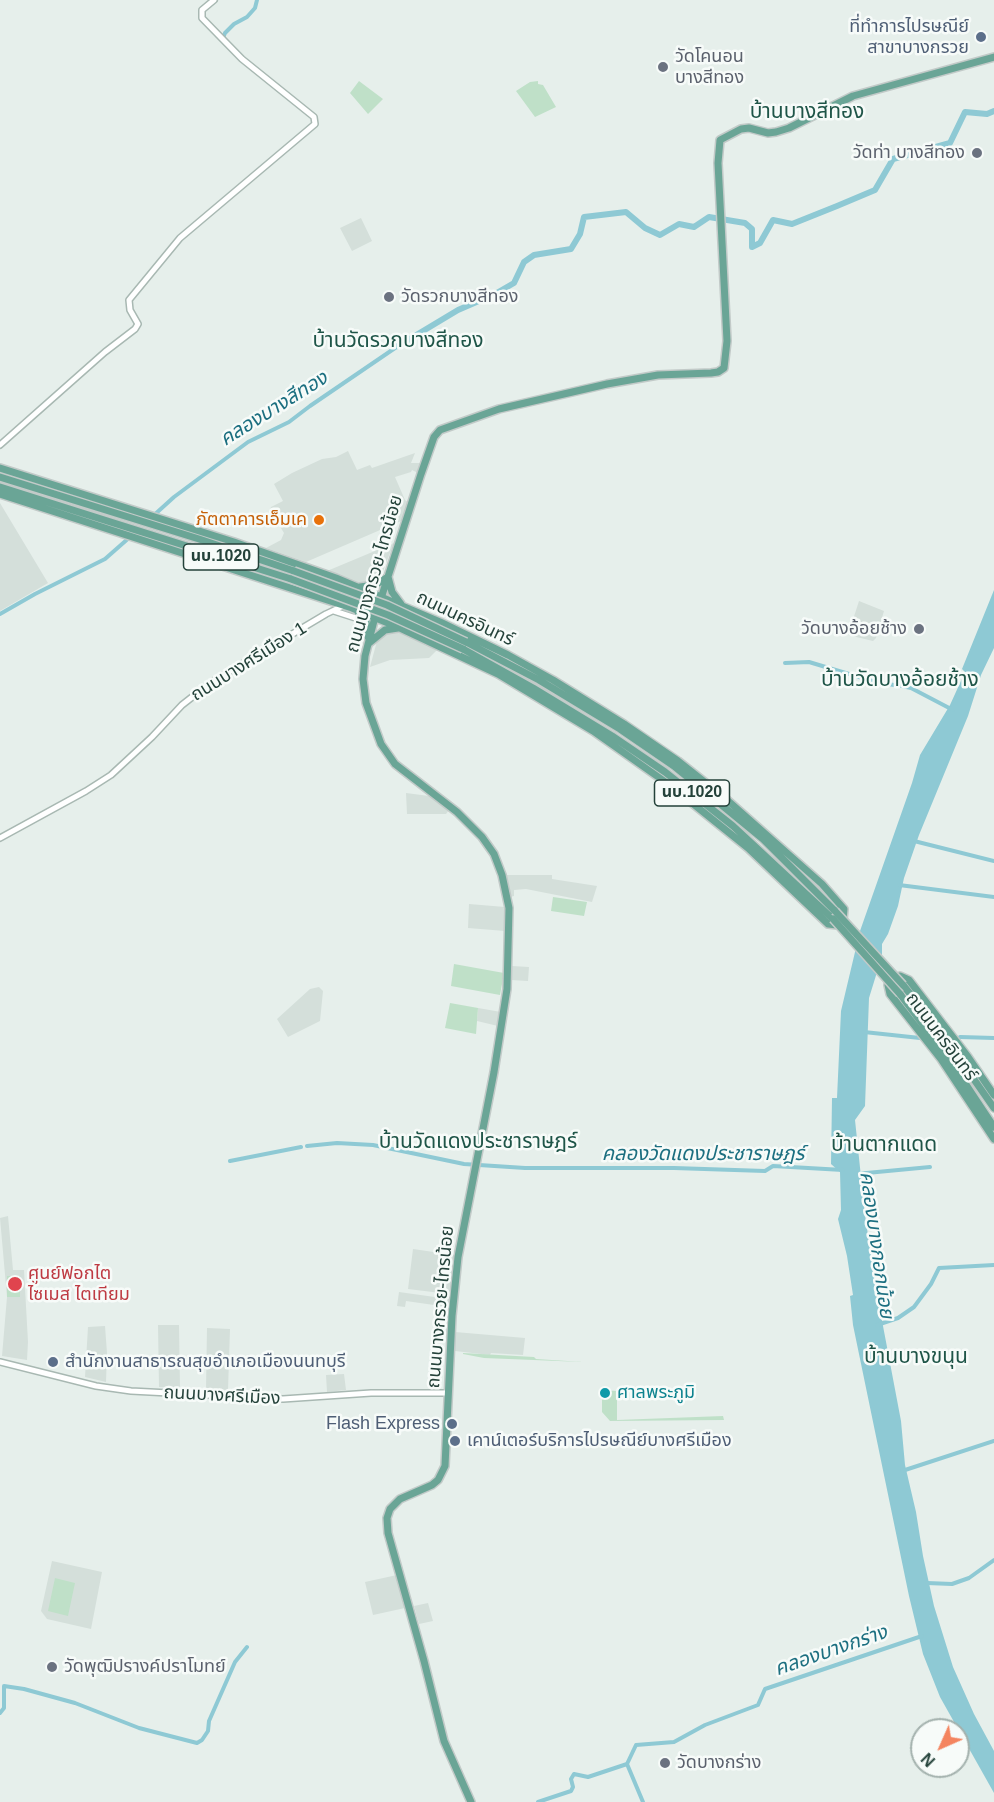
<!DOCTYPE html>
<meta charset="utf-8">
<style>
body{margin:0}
#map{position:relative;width:994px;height:1802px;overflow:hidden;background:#e6efeb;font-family:Arial,sans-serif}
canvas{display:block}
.north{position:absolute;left:910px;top:1718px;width:60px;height:60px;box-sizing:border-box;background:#f7fbf9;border:2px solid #a3b1ad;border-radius:50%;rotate:225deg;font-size:16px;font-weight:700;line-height:24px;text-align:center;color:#24423a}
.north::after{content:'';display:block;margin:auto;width:21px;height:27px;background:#f4845f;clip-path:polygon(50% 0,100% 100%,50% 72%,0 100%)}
</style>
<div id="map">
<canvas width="994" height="1802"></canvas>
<div class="north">N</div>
</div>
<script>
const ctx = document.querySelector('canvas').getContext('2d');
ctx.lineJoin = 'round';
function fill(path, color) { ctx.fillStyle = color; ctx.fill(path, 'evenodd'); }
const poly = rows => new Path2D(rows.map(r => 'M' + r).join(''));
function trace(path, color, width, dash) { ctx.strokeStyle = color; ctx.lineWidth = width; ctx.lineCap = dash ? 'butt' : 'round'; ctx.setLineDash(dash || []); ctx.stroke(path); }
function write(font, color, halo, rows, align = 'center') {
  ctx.font = font + ' Arial,"Noto Sans Thai",sans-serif'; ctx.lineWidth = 5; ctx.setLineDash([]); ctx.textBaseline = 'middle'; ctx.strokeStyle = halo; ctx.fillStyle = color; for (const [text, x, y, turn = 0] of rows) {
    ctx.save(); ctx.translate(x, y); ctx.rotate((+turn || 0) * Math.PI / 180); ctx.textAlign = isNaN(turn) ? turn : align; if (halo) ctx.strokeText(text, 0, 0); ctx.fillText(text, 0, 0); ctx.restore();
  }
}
fill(poly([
 [361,218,372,241,352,251,340,228],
 [348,451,357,470,370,465,372,468,415,453,411,463,423,463,418,473,412,470,411,472,395,477,405,500,408,502,401,521,306,562,266,548,281,540,284,533,270,510,271,507,283,501,274,484,292,473,322,459,336,457],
 [0,503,48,583,0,611],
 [394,543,381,576,373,584,362,584,327,571],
 [859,601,884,611,876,638,873,641,848,635],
 [400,632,438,649,429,658,390,660,370,667,377,641,385,633],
 [406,793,429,796,449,810,446,814,407,814],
 [505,875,552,875,552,879,597,886,592,902,526,889,514,890,514,896,510,897],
 [469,904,505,907,505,931,468,928],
 [512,966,529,967,528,981,511,980],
 [319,987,323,991,320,1021,288,1037,277,1019,310,989],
 [478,1008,501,1012,498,1026,477,1021],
 [8,1216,13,1270,24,1270,28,1342,27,1360,2,1356,7,1297,0,1218],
 [413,1249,454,1255,449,1294,408,1289],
 [399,1292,449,1299,448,1307,406,1301,405,1307,397,1306],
 [158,1325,179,1325,180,1388,159,1387],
 [105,1326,107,1353,106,1382,85,1377,88,1327],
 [207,1328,230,1329,228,1390,206,1389],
 [455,1332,525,1338,523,1355,491,1353,490,1355,455,1351],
 [344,1374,346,1390,327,1392,326,1375],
 [52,1561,102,1572,91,1629,47,1619,41,1611],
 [397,1575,405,1608,373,1615,365,1582],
 [428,1603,433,1621,419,1624,414,1606]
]), '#d4dfda');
fill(poly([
 [359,81,383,99,368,114,350,93],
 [538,81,538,84,543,85,556,107,535,117,516,91,530,82],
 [553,897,587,902,584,916,551,911],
 [454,964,504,973,500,995,451,986],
 [450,1003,478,1008,476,1034,445,1028],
 [7,1276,20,1276,20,1297,7,1297],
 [463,1353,534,1357,536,1359,583,1362,484,1358,463,1354],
 [602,1390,617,1391,617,1420,723,1416,724,1420,610,1421,602,1412],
 [55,1578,75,1583,68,1616,48,1611]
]), '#bfe0c8');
fill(poly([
 [994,590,994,648,981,675,968,716,919,835,904,878,898,906,888,934,882,944,882,956,869,998,865,1106,855,1120,865,1215,876,1289,901,1421,905,1465,916,1512,923,1556,934,1606,953,1667,974,1714,994,1751,994,1793,940,1697,923,1654,909,1596,853,1325,850,1296,853,1295,847,1256,838,1219,841,1210,840,1172,831,1164,832,1098,837,1098,841,1011,860,931,912,783,920,755,950,705,965,672,962,669]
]), '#8ec9d4');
trace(poly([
 [223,38,225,33,234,24,247,17,255,8,257,0],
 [153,516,174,497,248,442,289,422,310,406,398,346],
 [0,614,35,594,105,559,130,537],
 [785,663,809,662,879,683,902,686,911,688,953,710],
 [914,841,994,861],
 [899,885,994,897],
 [864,1032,920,1038],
 [960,1037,994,1038],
 [307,1146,337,1143,373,1145,464,1164,525,1168,674,1168,765,1171,773,1166,843,1170],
 [230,1161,301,1147],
 [856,1174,930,1167],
 [877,1325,898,1318,914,1307,931,1284,939,1268,994,1265],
 [902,1471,994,1441],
 [927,1583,952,1584,969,1578,994,1560],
 [0,1713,4,1708,4,1686,24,1689,75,1703,139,1728,197,1743,202,1740,208,1731,209,1721,235,1662,247,1647],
 [627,1764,643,1802],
 [538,1802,571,1791,573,1787,571,1779,574,1774,588,1777,627,1764,636,1745,674,1742,705,1725,758,1705,765,1689,922,1636]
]), '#8ec9d4', 4);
trace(poly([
 [398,346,458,310,495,294,514,283,524,262,534,255,571,249,580,234,584,217,626,212,645,228,660,235,679,224,694,227,709,217,745,223,752,229,752,247,760,243,773,220,792,224,837,206,875,190,893,159,950,143,965,112,987,114,994,111]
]), '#8ec9d4', 6);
const minor = poly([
 [0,445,105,352,135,329,138,324,130,310,129,300,180,238,315,124,314,117,242,59,202,18,202,10,214,0],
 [334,611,365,621],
 [0,838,86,791,111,775,152,737,182,705,210,683,326,614,345,605],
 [0,1362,96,1386,131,1391,283,1399,371,1393,448,1393]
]);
const major = poly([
 [0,468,234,542,336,578,440,622,508,655,553,680,624,724,678,761,726,799,822,884,844,909,843,920,837,925,828,924,748,848,671,786,593,731,498,674,400,628,352,608,0,494],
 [0,477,199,539,294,571],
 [0,487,291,579],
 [388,577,392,592,401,604],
 [360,587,375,585,388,577],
 [358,612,366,622,368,637],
 [466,642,539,680,620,729,674,766,763,839,835,911],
 [369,643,385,630,398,628],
 [463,649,533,688,612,736,665,772,733,826,833,919],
 [903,985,943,1035,994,1108],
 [900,994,951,1062,994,1127],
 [994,1095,968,1057,909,980,900,976,893,979,888,985,890,994,941,1059,994,1139],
 [471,1802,444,1741,424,1661,388,1533,387,1518,390,1509,400,1499,432,1485,438,1480,445,1466,452,1316,458,1257,494,1072,507,989,509,908,502,875,494,854,482,837,457,812,395,764,381,744,366,703,363,679,365,656,375,617,421,474,434,437,440,430,499,409,607,384,658,375,711,373,718,372,724,368,727,341,718,163,720,140,741,129,749,128,768,133,776,132,789,128,853,96,994,57]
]);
trace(minor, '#a8b8b2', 8);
trace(major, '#c2cac8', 10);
trace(minor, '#fff', 5);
trace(major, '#6aa596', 7);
const majorBridge = poly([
 [294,571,387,605,466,642],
 [291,579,388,615,463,649],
 [835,911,903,985],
 [833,919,900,994]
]);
trace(majorBridge, '#c2cac8', 10, []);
trace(majorBridge, '#6aa596', 7);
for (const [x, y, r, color] of [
 [981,37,6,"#5c6f8a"],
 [663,67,6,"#6b7280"],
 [977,153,6,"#6b7280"],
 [389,297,6,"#6b7280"],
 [319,520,6,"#e8710a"],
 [919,629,6,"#6b7280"],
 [15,1284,8,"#e0444e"],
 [53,1362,6,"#5c6f8a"],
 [605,1393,6,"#0f9aa8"],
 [452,1424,6,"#5c6f8a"],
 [455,1441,6,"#5c6f8a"],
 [52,1667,6,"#6b7280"],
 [665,1763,6,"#6b7280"]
]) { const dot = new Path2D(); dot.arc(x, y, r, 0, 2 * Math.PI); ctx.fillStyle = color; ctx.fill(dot); trace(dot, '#f7fbf9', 2); }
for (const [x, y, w] of [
 [221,557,75],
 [692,793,75]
]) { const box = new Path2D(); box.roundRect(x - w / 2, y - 13, w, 26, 4.5); ctx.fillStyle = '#f7fbf9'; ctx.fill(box); trace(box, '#24423a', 1.5); }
write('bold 16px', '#24423a', null, [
 ["นบ.1020",221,557],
 ["นบ.1020",692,793]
]);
write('18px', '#4e5e75', '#f7fbf9', [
 ["ที่ทำการไปรษณีย์",969,27],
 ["สาขาบางกรวย",969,48],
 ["สำนักงานสาธารณสุขอำเภอเมืองนนทบุรี",65,1362,"left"],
 ["Flash Express",440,1424],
 ["เคาน์เตอร์บริการไปรษณีย์บางศรีเมือง",467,1441,"left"]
], 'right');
write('18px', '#5b616d', '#f7fbf9', [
 ["วัดโคนอน",675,57],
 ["บางสีทอง",675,78],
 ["วัดท่า บางสีทอง",965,153,"right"],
 ["วัดรวกบางสีทอง",401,297],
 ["วัดบางอ้อยช้าง",907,629,"right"],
 ["วัดพุฒิปรางค์ปราโมทย์",64,1667],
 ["วัดบางกร่าง",677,1763]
], 'left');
write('18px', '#c56008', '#f7fbf9', [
 ["ภัตตาคารเอ็มเค",307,520]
], 'right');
write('18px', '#24423a', '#f7fbf9', [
 ["ถนนบางกรวย-ไทรน้อย",375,574,-74],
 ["ถนนนครอินทร์",465,619,25],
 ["ถนนบางศรีเมือง 1",249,662,-32],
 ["ถนนนครอินทร์",941,1037,53],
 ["ถนนบางกรวย-ไทรน้อย",441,1307,-85],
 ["ถนนบางศรีเมือง",222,1396,3]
]);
write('18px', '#be3a42', '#f7fbf9', [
 ["ศูนย์ฟอกไต",28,1274],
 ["ไซเมส ไตเทียม",28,1295]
], 'left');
write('18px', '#0d838f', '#f7fbf9', [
 ["ศาลพระภูมิ",617,1393]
], 'left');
write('italic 20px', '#1c6f80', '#f7fbf9', [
 ["คลองบางสีทอง",274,409,-32],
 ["คลองวัดแดงประชาราษฎร์",703,1154],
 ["คลองบางกอกน้อย",876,1245,82],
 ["คลองบางกร่าง",831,1651,-19]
]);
write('21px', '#1f5548', '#f7fbf9', [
 ["บ้านบางสีทอง",807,112],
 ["บ้านวัดรวกบางสีทอง",398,341],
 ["บ้านวัดบางอ้อยช้าง",900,680],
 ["บ้านวัดแดงประชาราษฎร์",478,1142],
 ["บ้านตากแดด",884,1145],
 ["บ้านบางขนุน",916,1357]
]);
</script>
